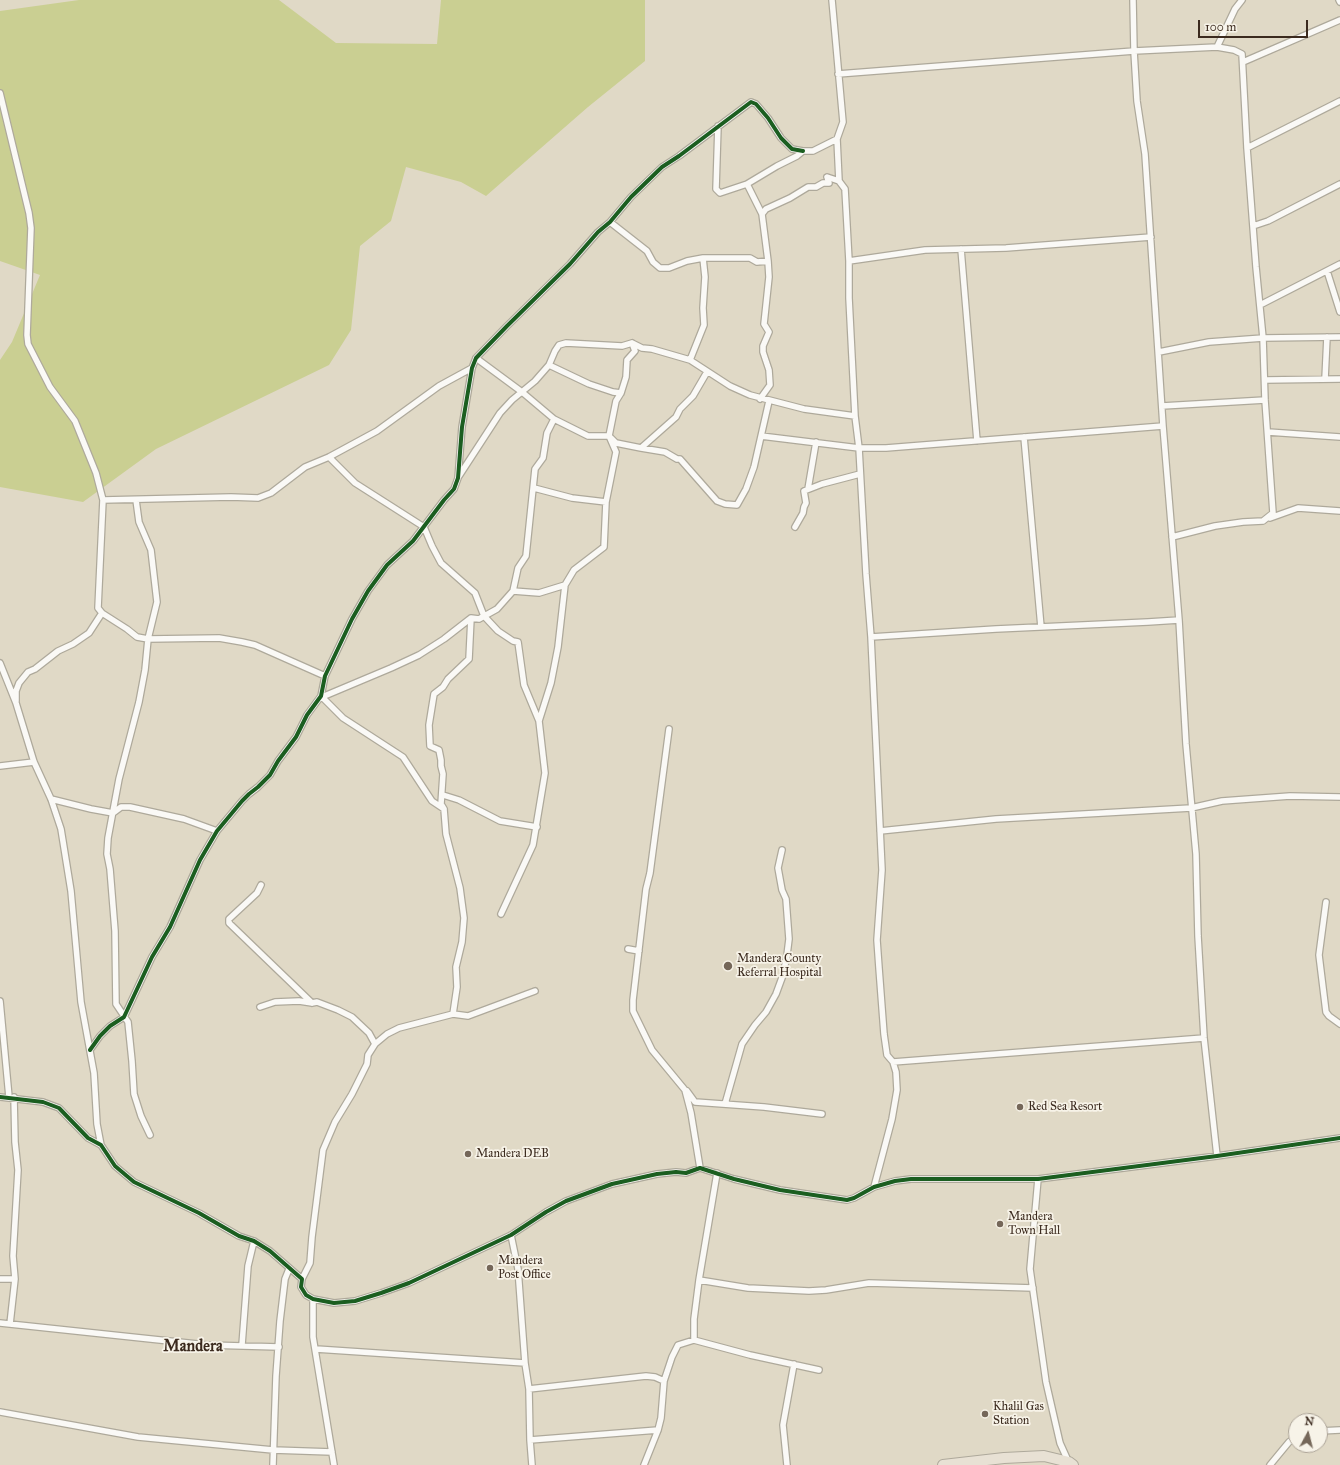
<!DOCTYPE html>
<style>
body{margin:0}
#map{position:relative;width:1340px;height:1465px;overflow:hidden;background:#e0d9c6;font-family:"IM FELL Great Primer",serif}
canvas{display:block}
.north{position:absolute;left:1288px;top:1413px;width:40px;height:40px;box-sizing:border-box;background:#f7f3e8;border:1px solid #aca397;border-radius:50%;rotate:7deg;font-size:11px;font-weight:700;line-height:16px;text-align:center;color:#3b2a1e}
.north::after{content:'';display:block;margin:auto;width:14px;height:18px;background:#756759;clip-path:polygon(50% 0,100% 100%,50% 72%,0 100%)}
.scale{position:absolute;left:1198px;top:20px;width:110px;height:18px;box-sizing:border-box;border:2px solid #3b2a1e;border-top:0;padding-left:5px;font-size:12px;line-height:14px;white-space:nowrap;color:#3b2a1e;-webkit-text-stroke:3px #f7f3e8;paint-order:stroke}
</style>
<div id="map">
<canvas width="1340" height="1465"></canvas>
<div class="north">N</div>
<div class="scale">100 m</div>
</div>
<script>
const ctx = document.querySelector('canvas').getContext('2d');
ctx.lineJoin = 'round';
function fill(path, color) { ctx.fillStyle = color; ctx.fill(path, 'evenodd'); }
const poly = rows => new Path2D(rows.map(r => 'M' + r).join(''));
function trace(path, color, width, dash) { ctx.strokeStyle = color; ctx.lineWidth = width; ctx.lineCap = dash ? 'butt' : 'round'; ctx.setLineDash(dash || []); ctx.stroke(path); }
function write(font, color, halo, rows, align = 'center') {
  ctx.font = font + ' "IM FELL Great Primer",serif'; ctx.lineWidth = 3.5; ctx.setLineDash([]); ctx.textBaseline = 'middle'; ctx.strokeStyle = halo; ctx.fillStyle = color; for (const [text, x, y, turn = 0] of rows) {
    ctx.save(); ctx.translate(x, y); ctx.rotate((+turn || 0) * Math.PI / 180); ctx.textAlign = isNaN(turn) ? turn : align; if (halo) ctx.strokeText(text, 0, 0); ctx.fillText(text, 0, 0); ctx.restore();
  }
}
fill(poly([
 [79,0,279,0,336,43,437,44,441,0,645,0,645,61,588,107,486,196,461,182,406,167,391,221,360,246,351,330,329,365,156,449,83,502,0,487,0,360,12,342,40,275,0,261,0,11]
]), '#cacf92');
const minor = poly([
 [832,0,843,122,837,139,839,181,845,189,849,261,849,298,855,416,859,448,866,574,871,637,882,870,877,940,879,968,884,1034,887,1055,893,1062,896,1072,897,1090,892,1119,874,1187],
 [1133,0,1134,51,1137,101,1145,154,1163,426,1179,620,1186,744,1196,854,1198,936,1204,1038,1217,1156],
 [1339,0,1340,2],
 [1217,47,1235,9,1242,0],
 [1243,62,1340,20],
 [838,74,1134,51,1217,47,1234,50,1242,54,1247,148,1256,267,1263,338,1265,400,1273,513,1263,521,1243,522,1215,526,1172,537],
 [0,93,29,213,31,228,27,335,28,344,50,387,75,421,96,473,103,500,98,608,102,613,127,629,137,637,148,639,219,638,242,642,255,645,325,676],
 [718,126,716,189,720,193,747,184],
 [1247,148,1340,101],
 [762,214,766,209,790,198,808,187,816,187,823,183,829,183,827,177,839,181],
 [610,222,647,251,653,262,660,268,669,268,687,261,703,258,750,258,757,262,768,261,769,277,764,324,769,332,763,346,763,352,769,370,770,385,760,399],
 [1253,226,1268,221,1340,184],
 [961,249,977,441],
 [768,261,762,214,747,184,777,166,797,156,803,151,813,151,837,139],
 [849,261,925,250,1006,248,1151,237],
 [1327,271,1340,312],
 [1260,305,1340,264],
 [1159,352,1209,342,1263,338,1340,337],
 [476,358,522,392,554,419,588,436,609,436,616,443,641,448,676,417,680,409,693,396,707,372],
 [690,360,704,325,703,308,705,277,703,258],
 [549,365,589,384,613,392,621,393],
 [1325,379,1327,337],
 [1265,380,1340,379],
 [1162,406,1265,400],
 [1268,432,1340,437],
 [761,436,859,448,886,448,1163,426],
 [1024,437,1041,627],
 [641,448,665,452,677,459,680,459,717,501,725,504,737,505,746,489,754,467,769,401],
 [329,457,355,483,424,527,432,546,441,563,475,593,484,616,498,631,513,641,518,642,524,685,539,721,545,773,533,845,501,914],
 [459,476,500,413,512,400,535,381,549,365,555,351,559,345,566,343,622,346,632,343,642,348,652,349,690,360,730,386,750,395,804,409,855,416],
 [534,488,572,498,606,502],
 [808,489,816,442],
 [103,500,231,497,258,498,271,493,305,467,329,457,377,431,439,386,472,368],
 [136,500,139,522,151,550,157,602,148,639,145,670,139,702,119,779,108,838,107,854,110,869,115,931,116,1004,128,1022,132,1061,134,1094,141,1116,150,1135],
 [1270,518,1298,508,1340,511],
 [795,527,803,513,804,507,806,503,804,491,822,484,860,474],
 [513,591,518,568,526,556,535,469,543,458,547,433,554,419],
 [871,637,996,629,1148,622,1179,620],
 [0,663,16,703,34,762,51,799,61,829,71,891,81,1002,94,1073,97,1124,101,1145],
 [321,696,343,718,403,757,432,801,444,809,446,834,460,888,464,918,462,942,456,967,457,987,453,1014],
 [322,697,391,668,419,655,444,639,471,618,479,619,497,609,513,591,539,593,565,585,574,570,604,547,606,502,616,452,609,436,616,401,621,393,626,377,627,360,635,351,632,343],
 [16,701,16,691,19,683,28,672,35,669,58,651,73,644,89,633,102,613],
 [539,721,551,683,558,647,565,585],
 [669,729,650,873,646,889,633,1000,633,1011,652,1050,685,1090,691,1113,700,1168],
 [0,766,34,762],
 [443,795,459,800,500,821,537,827],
 [51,799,91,809,113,813,121,807,130,807,184,819,217,831],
 [444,809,441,804,443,774,441,766,441,760,439,750,430,746,429,725,434,694,443,687,448,679,469,659,471,618],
 [880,831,996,819,1191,808,1222,801,1290,796,1340,797],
 [261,885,257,893,229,919,229,923,312,1003],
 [1326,902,1319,955,1326,1012,1329,1016,1340,1024],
 [628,949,639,951],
 [0,1001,9,1097],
 [260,1007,275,1002,299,1001,312,1003,317,1002,338,1010,352,1017,369,1033,375,1044],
 [90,1050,100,1036,110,1026,124,1017,152,957,170,927,200,860,217,831,242,801,249,794,258,787,270,775,278,761,296,737,307,715,321,696,325,676,352,619,368,591,387,565,413,541,444,500,454,489,458,478,462,427,472,368,476,358,507,326,570,264,598,232,610,222,631,197,662,167,679,156,751,102,756,104,768,118,781,138,792,149,803,151],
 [893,1062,1204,1038],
 [687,1091,695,1102,764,1107,822,1114],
 [0,1097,43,1102,59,1108,88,1138,101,1145,115,1166,134,1182,199,1213,239,1236,254,1241,270,1251,302,1279,301,1287,306,1295,313,1299,334,1303,355,1301,381,1293,409,1283,511,1235,546,1212,566,1201,612,1184,657,1174,676,1172,686,1173,700,1168,734,1179,780,1190,847,1200,854,1198,874,1187,895,1181,911,1179,1038,1179,1217,1156,1340,1138],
 [725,1104,742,1044,755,1025,766,1012,776,994,783,975,787,955,789,939,786,899,782,890,778,868,782,850],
 [1038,1179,1030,1269,1046,1382,1060,1443,1069,1463],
 [511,1235,518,1269,525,1363,529,1389,530,1440,532,1465],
 [0,1279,15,1279],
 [302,1279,310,1263,312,1237,323,1150,335,1122,352,1094,367,1064,368,1055,375,1044,387,1034,399,1028,453,1014,468,1016,535,991],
 [699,1280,748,1288,809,1291,826,1290,869,1283,1033,1288],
 [313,1299,313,1337,334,1465],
 [0,1323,207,1345,279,1347],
 [10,1324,15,1279,13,1256,18,1170,15,1142,14,1097],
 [694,1340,750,1355,819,1370],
 [242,1345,248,1266,254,1241],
 [316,1349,525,1363],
 [529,1389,646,1376,655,1377,664,1381],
 [0,1412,138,1437,273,1450,332,1452],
 [1320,1431,1340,1430],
 [530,1440,658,1430],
 [273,1465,276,1376,280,1321,285,1279,289,1269],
 [644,1465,658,1430,661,1418,664,1381,672,1357,678,1345,694,1340,694,1319,699,1280,717,1173],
 [787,1465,783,1425,794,1364],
 [1270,1465,1289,1442,1296,1438]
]);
const trunk = poly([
 [943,1465,1004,1458,1044,1456,1069,1462,1073,1465]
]);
trace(minor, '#aea99b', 8);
trace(trunk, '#aea99b', 12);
trace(minor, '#faf9f6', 5.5);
trace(trunk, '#e8e1d4', 10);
trace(poly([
 [90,1050,100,1036,110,1026,124,1017,152,957,170,927,200,860,217,831,242,801,249,794,258,787,270,775,278,761,296,737,307,715,321,696,325,676,352,619,368,591,387,565,413,541,444,500,454,489,458,478,462,427,472,368,476,358,507,326,570,264,598,232,610,222,631,197,662,167,679,156,751,102,756,104,768,118,781,138,792,149,803,151],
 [0,1097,43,1102,59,1108,88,1138,101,1145,115,1166,134,1182,199,1213,239,1236,254,1241,270,1251,302,1279,301,1287,306,1295,313,1299,334,1303,355,1301,381,1293,409,1283,511,1235,546,1212,566,1201,612,1184,657,1174,676,1172,686,1173,700,1168,734,1179,780,1190,847,1200,854,1198,874,1187,895,1181,911,1179,1038,1179,1217,1156,1340,1138]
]), '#1b5e20', 4);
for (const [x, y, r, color] of [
 [728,966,5,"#756759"],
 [1020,1107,4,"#756759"],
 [468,1154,4,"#756759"],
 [1000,1224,4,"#756759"],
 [490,1268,4,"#756759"],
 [985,1414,4,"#756759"]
]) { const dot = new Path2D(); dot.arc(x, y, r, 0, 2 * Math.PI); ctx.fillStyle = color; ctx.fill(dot); trace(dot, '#f7f3e8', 1.5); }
write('12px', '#3b2a1e', '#f7f3e8', [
 ["Mandera County",737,959],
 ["Referral Hospital",737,973],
 ["Red Sea Resort",1028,1107],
 ["Mandera DEB",476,1154],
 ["Mandera",1008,1217],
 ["Town Hall",1008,1231],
 ["Mandera",498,1261],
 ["Post Office",498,1275],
 ["Khalil Gas",993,1407],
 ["Station",993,1421]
], 'left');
write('bold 16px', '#3b2a1e', '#f7f3e8', [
 ["Mandera",193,1347]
]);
</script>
